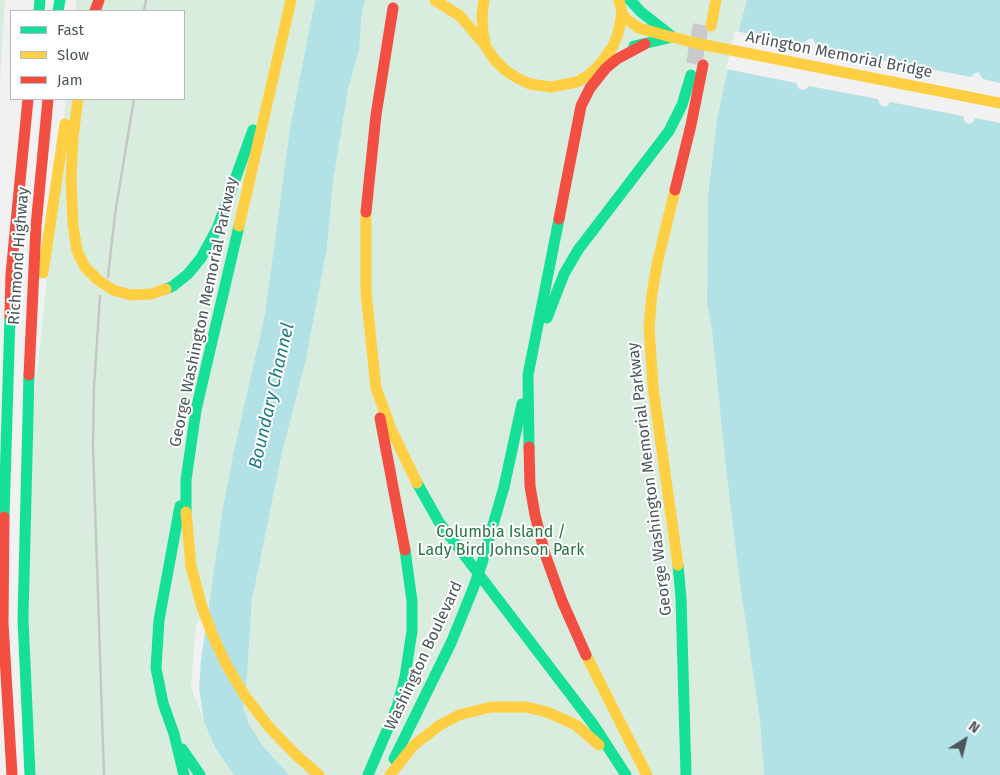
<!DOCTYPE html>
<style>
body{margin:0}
#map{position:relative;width:1000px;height:775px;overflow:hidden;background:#f2f1f1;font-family:"Fira Sans",sans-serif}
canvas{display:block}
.legend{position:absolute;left:10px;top:10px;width:175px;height:90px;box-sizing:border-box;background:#fff;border:1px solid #b7bbbd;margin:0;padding:6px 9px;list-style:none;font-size:15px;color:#4b565b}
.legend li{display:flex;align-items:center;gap:10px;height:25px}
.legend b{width:25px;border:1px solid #b7bbbd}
.north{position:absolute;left:940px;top:715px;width:50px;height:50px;-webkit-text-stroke:4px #fff;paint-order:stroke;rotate:36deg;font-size:14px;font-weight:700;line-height:20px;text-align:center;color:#4b565b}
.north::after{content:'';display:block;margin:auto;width:18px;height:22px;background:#4b565b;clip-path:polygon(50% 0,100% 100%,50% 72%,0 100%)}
</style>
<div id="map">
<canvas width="1000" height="775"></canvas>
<ul class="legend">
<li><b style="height:6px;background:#16e098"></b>Fast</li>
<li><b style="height:6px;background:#ffcf43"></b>Slow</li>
<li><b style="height:6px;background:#f24e42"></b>Jam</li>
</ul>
<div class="north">N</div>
</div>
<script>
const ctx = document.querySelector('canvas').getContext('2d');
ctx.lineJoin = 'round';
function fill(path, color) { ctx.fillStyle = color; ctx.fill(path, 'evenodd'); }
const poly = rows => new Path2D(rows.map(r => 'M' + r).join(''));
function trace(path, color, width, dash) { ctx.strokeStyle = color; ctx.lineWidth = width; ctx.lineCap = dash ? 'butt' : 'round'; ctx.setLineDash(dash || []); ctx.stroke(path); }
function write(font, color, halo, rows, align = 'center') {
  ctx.font = font + ' "Fira Sans",sans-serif'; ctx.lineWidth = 4; ctx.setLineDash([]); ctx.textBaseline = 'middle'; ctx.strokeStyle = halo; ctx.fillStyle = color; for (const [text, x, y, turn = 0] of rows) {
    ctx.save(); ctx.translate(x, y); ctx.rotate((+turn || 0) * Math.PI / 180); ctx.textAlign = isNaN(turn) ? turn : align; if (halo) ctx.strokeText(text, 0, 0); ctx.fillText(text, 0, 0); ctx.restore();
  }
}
fill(poly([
 [0,0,5,0,0,84],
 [76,0,315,0,290,128,265,314,223,508,211,599,196,626,191,686,215,750,234,775,30,775,28,456,66,99,184,99,184,11,75,11],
 [365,0,747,0,727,73,717,119,708,196,707,302,712,330,725,460,738,569,760,722,764,775,289,775,262,745,249,724,243,707,247,677,252,600,282,453,306,360,327,248,333,182,348,89,359,51,362,12]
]), '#d9edde');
fill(poly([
 [315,0,365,0,362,12,359,51,348,89,333,182,327,248,306,360,282,453,252,600,247,677,243,707,249,724,262,745,289,775,234,775,216,750,204,722,199,688,201,660,223,508,234,451,265,314,290,128],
 [747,0,1000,0,1000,775,764,775,760,722,738,569,725,460,712,330,707,302,708,196,717,119,727,73]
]), '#b3e2e6');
fill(poly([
 [735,31,805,45,807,40,812,38,815,43,816,47,887,61,891,56,894,55,898,63,971,77,974,74,978,72,983,79,1000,83,1000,123,975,118,973,122,969,124,964,121,963,116,890,102,888,106,884,107,880,104,878,99,809,86,806,89,802,90,798,88,796,83,726,69]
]), '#f2f1f1');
trace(poly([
 [694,64,701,24]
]), '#c8cacc', 16, [16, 8]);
trace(poly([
 [630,0,641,12,673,37],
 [39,11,40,0],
 [58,11,60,0],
 [634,46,673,37],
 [166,289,173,286,188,274,201,258,217,229,253,130],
 [547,318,564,274,578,250,669,131,682,105,691,75],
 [29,375,23,619,30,775],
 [529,447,528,375,559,219],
 [417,483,439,522,593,724,626,775],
 [180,506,159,620,156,668,163,703,174,734,184,775],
 [186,512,186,480,196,410,239,226],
 [4,517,10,316],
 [482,563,504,487,522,404],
 [678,565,681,598,686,775],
 [182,749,200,775],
 [394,759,451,643,473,589],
 [368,775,397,707,405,677,412,631,412,601,405,550]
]), '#16e098', 11);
trace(poly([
 [435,0,460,16,484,44],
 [484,0,482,16,483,32,486,47,495,60,505,70,517,78,530,84,551,87,577,82,589,75,601,63,613,46,618,34,622,13,619,0],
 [622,13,626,19,639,28,671,37],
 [711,26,716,0],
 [78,99,73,137,71,179,73,225,77,251,85,267,98,280,113,290,131,295,151,294,166,289],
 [675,190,658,260,652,293,649,327,653,387,678,565],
 [366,212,366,292,376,388,391,429,417,483],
 [239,226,291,0],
 [43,273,65,124],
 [186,512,191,566,201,604,212,634,226,664,245,696,269,727,296,755,319,775],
 [586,655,647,775],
 [390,775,414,745,440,725,459,715,491,707,526,707,547,712,576,725,599,745]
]), '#ffcf43', 11);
trace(poly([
 [95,11,99,0],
 [675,190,691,125,703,65],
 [366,212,376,115,393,8],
 [559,219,581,106,590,88,606,68,617,59,645,44],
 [10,316,11,274,28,99],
 [29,375,36,226,48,99],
 [380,418,405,550],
 [529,447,530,486,535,515,545,554,562,601,586,655],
 [4,517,3,623,12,775]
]), '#f24e42', 11);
trace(poly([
 [144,11,146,0],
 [108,277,115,214,134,99],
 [100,296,94,388,93,446,104,775]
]), '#c5c6c8', 2.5);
trace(poly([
 [473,589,482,563]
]), '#16e098', 11);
trace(poly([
 [673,37,695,43,1000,103]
]), '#ffcf43', 11);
write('16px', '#4b565b', '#fff', [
 ["Arlington Memorial Bridge",839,55,11],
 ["Richmond Highway",19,256,-86],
 ["George Washington Memorial Parkway",204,312,-78],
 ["George Washington Memorial Parkway",650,479,-97],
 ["Washington Boulevard",424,656,-65]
]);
write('16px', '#247542', '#fff', [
 ["Columbia Island /",501,533],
 ["Lady Bird Johnson Park",501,551]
]);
write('italic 18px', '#1d7d85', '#fff', [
 ["Boundary Channel",272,396,-77]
]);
</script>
